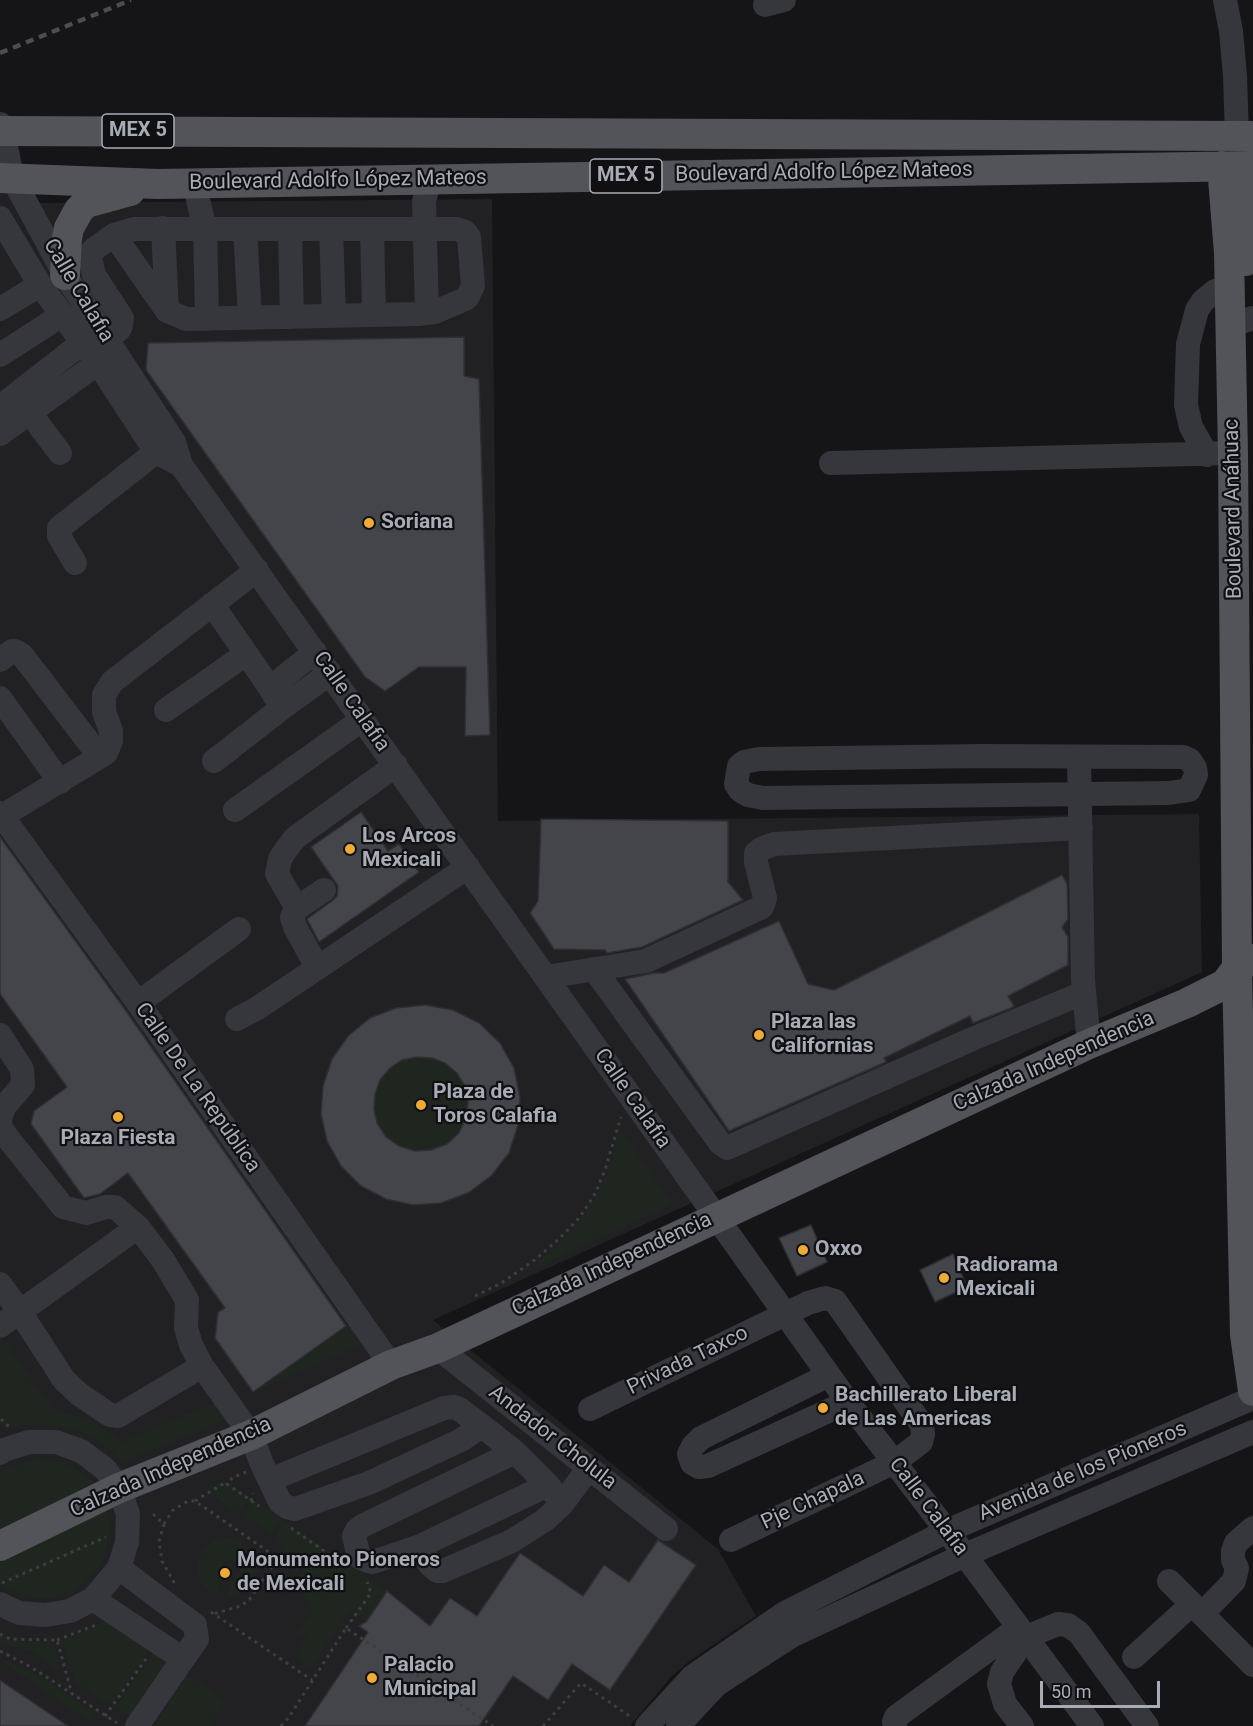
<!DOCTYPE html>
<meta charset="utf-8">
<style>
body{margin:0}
#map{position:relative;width:1253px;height:1726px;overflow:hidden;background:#151517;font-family:Roboto,sans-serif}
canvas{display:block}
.scale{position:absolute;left:1040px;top:1681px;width:120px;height:27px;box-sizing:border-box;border:3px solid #a7acb7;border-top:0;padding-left:8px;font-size:18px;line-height:21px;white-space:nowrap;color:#a7acb7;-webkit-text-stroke:4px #101012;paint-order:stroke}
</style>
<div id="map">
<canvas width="1253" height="1726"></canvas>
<div class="scale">50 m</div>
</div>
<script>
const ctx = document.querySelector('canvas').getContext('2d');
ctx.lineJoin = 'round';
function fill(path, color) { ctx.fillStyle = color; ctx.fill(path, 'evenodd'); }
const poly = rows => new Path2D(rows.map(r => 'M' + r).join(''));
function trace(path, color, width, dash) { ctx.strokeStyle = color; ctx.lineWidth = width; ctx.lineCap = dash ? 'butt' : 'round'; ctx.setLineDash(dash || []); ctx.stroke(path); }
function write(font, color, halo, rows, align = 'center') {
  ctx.font = font + ' Roboto,sans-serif'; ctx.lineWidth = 4.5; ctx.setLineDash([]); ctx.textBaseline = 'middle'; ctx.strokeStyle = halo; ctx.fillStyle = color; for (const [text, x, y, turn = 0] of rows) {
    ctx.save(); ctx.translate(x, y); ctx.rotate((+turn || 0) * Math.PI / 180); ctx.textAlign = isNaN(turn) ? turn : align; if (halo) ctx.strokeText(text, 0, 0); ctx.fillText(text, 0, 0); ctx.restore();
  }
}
fill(poly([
 [0,150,40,203,492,199,498,821,1199,814,1202,972,433,1320,718,1549,756,1616,691,1660,671,1677,630,1726,0,1726]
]), '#212124');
fill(poly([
 '324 1105a98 98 0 1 1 196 0a98 98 0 1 1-196 0Z',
 [618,1127,672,1204,529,1271,565,1237,582,1218,594,1199,606,1176,616,1148],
 [351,1322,363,1344,253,1392],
 [0,1336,53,1409,91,1421,122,1442,215,1402,227,1419,123,1462,102,1443,84,1433,63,1427,23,1425,5,1430,0,1423],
 [35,1459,62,1462,85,1474,94,1482,106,1503,111,1530,102,1564,86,1582,75,1590,52,1598,36,1598,8,1590,0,1584,0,1474,5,1470],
 [224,1480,387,1591,367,1621,350,1610,311,1668,295,1656,307,1638,298,1632,312,1612,297,1580,316,1553,313,1551,296,1574,275,1535,281,1525,278,1523,271,1533,244,1515,251,1505,246,1502,238,1513,211,1494,208,1487],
 [227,1538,237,1539,252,1550,256,1559,257,1569,256,1578,244,1593,226,1598,232,1579,236,1580,240,1565,223,1560,219,1575,222,1576,217,1596,208,1590,201,1582,198,1572,198,1562,202,1553,208,1545,217,1539],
 [104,1622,111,1622,151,1648,111,1705,75,1682,62,1642],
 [0,1635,24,1640,54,1641,60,1671,31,1651,0,1644],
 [155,1652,169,1662,131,1717,116,1707],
 [6,1660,42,1677,96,1714,90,1722,3,1662],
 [188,1675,226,1701,209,1726,154,1726]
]), '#1f2620');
const building = poly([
 [464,337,464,376,479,379,490,735,465,736,466,667,419,667,385,691,365,677,146,370,148,343,464,337],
 [361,812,388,851,399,844,419,872,319,942,307,919,332,901,337,896,338,886,311,847,361,812],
 [541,819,728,821,728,882,743,900,642,947,607,953,605,950,554,949,530,913,538,901,541,819],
 [0,837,126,1011,346,1326,253,1392,215,1338,218,1312,225,1308,128,1173,100,1194,84,1198,31,1124,34,1111,67,1087,0,994,0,837],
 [1062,875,1067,884,1068,919,1062,927,1068,937,1068,965,1008,996,1014,1006,1011,1008,973,1023,970,1016,884,1058,886,1062,729,1131,625,979,654,973,664,973,779,921,808,984,834,990,1062,875],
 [425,1005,453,1010,479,1023,500,1043,514,1068,520,1097,518,1125,509,1153,491,1176,468,1193,441,1203,413,1205,386,1199,361,1186,341,1166,327,1141,321,1114,323,1086,332,1059,348,1036,370,1018,396,1008,425,1005],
 [417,1057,432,1058,445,1063,457,1073,464,1085,468,1102,466,1118,459,1133,447,1144,431,1150,415,1151,399,1146,386,1137,377,1123,374,1109,375,1094,380,1080,390,1068,402,1060,417,1057],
 [811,1225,827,1262,797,1276,779,1238,811,1225],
 [953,1254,967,1287,935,1302,920,1270,953,1254],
 [658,1540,696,1565,610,1690,572,1664,548,1700,513,1676,479,1726,305,1726,368,1632,359,1626,367,1621,387,1591,430,1626,450,1598,477,1616,520,1553,583,1596,604,1565,629,1582,658,1540],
 [0,1680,68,1726,0,1726,0,1680]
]);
fill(building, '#44454a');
trace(building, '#2f2f33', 1.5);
trace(poly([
 [475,1296,500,1284,536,1259,561,1237,580,1217,596,1192,605,1170,621,1117],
 [1,1419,10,1428],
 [246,1472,232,1478,227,1484,259,1506],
 [195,1501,226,1482],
 [251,1501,253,1493],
 [153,1514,164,1524,159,1541,162,1561,175,1584],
 [164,1524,173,1510,188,1501,195,1501,276,1557,275,1562,250,1599,241,1606,213,1614],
 [291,1528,340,1562],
 [2,1583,106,1537],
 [211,1612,312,1680],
 [346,1628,371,1593,367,1582],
 [0,1634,10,1639,57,1640,72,1694],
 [57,1640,96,1625],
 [0,1651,31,1667,117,1723],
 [105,1716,146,1659],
 [281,1726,289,1717,346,1628,493,1726],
 [543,1726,581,1683,631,1717]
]), '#3c3e42', 3, [3, 4.5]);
trace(poly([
 [1225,0,1231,31,1235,76,1237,136],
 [765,5,784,0],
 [0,124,3,131,12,177,65,275,174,442,181,465,848,1402,947,1531,1092,1726],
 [194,183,205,229,207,319],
 [0,218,40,285,98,363,156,452,181,465],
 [163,228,167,311],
 [245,229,250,318],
 [290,229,292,317],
 [331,229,334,316],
 [372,229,374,315],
 [0,309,40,285],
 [427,313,424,201,430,179],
 [1244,321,1253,318],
 [106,337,119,330,121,326,122,318,94,275,90,257,93,250,114,235,134,229,457,229,465,232,469,237,473,286,467,298,463,300,435,312,418,314,186,319,167,311,114,235],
 [0,355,62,315],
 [0,407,82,343],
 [30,413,60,453],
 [0,434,98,363],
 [1207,455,1191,427,1186,405,1188,344,1197,310,1203,301,1215,291,1230,288],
 [831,463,1233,453],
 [75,563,59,536,59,528,156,452,169,444],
 [212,604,270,688,282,708,330,673],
 [0,660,12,651,15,651,22,655,100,757],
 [270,688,315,652],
 [0,698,60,782],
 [166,710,246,654],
 [983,756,1183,757,1190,760,1195,768,1196,775,1189,790,1169,793,763,798,748,795,740,790,736,784,739,766,744,762,759,759,983,756],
 [1079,757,1083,980,1089,1044],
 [214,761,282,708],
 [235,810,363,719],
 [0,813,138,1003,391,1365],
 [2,816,106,753,111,741,111,731,104,712,104,695,112,682,257,570],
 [297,908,277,874,280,859,285,851,295,838,396,765],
 [317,967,295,927,292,917,297,908,324,890],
 [594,969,720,1143,727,1148,970,1040,1083,993],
 [546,977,646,961,762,907,765,898,756,862,756,853,761,849,774,844,1081,828],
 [138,1003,239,929],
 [237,1019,256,1009,468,867],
 [0,1035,22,1069,23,1085,4,1107,0,1119],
 [0,1121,1,1128,7,1137,63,1207,86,1213,106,1207,115,1207,138,1227,163,1260,187,1300,186,1328,191,1345,202,1366,251,1435,261,1462,280,1502,287,1507,295,1509,369,1483,461,1440,482,1426,459,1409,454,1407,444,1408,270,1480],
 [0,1284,20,1312,64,1380,79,1394,110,1415,118,1416,202,1366],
 [0,1326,138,1227],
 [438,1348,666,1529],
 [829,1375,701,1438,693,1446,689,1454,692,1463,699,1467,708,1466,848,1402],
 [590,1409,808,1303,825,1298,835,1301,922,1425,923,1434,921,1442,895,1462,731,1540],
 [482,1426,515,1452],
 [0,1453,4,1450,29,1442,56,1442,81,1451,105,1469,119,1488,128,1514,127,1542,119,1568,93,1599,70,1611,45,1615,19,1613,0,1604],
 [548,1485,420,1546,430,1565,437,1571,443,1571,512,1541,545,1520,562,1504,589,1468],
 [420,1546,373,1562,368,1561,359,1557,354,1536,357,1530,362,1526,515,1452,548,1485,556,1496],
 [1169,1581,1253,1665],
 [93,1599,183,1659,197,1639,195,1625,119,1568],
 [1202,1614,1234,1581,1237,1568,1233,1560,1233,1551,1236,1543,1253,1528],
 [1134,1657,1192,1604],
 [137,1726,183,1659],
 [647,1726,692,1677,785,1613,947,1531,1253,1398],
 [678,1726,716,1685,793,1635,965,1555,1253,1432],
 [895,1726,894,1722,896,1717,1018,1628],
 [1022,1726,1005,1704,999,1684,1002,1672,1026,1637,1058,1624,1068,1625,1079,1633,1147,1726]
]), '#36373c', 24);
trace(poly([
 [0,131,1253,136],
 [1222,166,1229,253,1233,453,1237,968,1245,1335,1253,1391],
 [0,178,158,184,1253,166],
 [1246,261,1250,166],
 [65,275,67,238,69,228,79,210,86,203,130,191],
 [0,1546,119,1488,251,1435,391,1365,438,1348,1089,1044,1187,1003,1225,984,1237,968,1253,959]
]), '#52545a', 30);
trace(poly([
 [0,53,131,0]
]), '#4b4d52', 4.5, [8, 6]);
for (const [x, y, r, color] of [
 [369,523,6,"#efab35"],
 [350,849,6,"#efab35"],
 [759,1035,6,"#efab35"],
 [421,1105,6,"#efab35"],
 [118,1117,6,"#efab35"],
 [803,1250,6,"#efab35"],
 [944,1278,6,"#efab35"],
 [823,1408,6,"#efab35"],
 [225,1573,6,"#efab35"],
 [372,1678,6,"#efab35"]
]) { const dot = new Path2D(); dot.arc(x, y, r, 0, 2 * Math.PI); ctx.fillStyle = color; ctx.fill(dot); trace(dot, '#101012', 2); }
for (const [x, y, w] of [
 [138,131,72],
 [626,176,72]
]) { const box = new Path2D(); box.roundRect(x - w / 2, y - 17, w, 34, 4.5); ctx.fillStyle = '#101012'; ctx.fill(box); trace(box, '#a7acb7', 1.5); }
write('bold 20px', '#a7acb7', null, [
 ["MEX 5",138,131],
 ["MEX 5",626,176]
]);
write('21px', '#a7acb7', '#101012', [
 ["Boulevard Adolfo López Mateos",824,173,-1],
 ["Boulevard Adolfo López Mateos",338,181,-1],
 ["Calle Calafia",78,291,59],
 ["Boulevard Anáhuac",1234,509,-91],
 ["Calle Calafia",351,702,55],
 ["Calzada Independencia",1054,1062,-24],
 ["Calle De La República",197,1088,55],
 ["Calle Calafia",632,1099,55],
 ["Calzada Independencia",612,1265,-25],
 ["Privada Taxco",688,1361,-26],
 ["Andador Cholula",552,1438,38],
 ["Calzada Independencia",171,1468,-24],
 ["Avenida de los Pioneros",1083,1472,-23],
 ["Pje Chapala",813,1501,-25],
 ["Calle Calafia",928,1507,53]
]);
write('bold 21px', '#a7acb7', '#101012', [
 ["Soriana",381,523],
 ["Los Arcos",362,837],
 ["Mexicali",362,861],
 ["Plaza las",771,1023],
 ["Californias",771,1047],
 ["Plaza de",433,1093],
 ["Toros Calafia",433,1117],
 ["Plaza Fiesta",118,1139,"center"],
 ["Oxxo",815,1250],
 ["Radiorama",956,1266],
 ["Mexicali",956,1290],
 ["Bachillerato Liberal",835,1396],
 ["de Las Americas",835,1420],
 ["Monumento Pioneros",237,1561],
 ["de Mexicali",237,1585],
 ["Palacio",384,1666],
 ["Municipal",384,1690]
], 'left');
</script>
